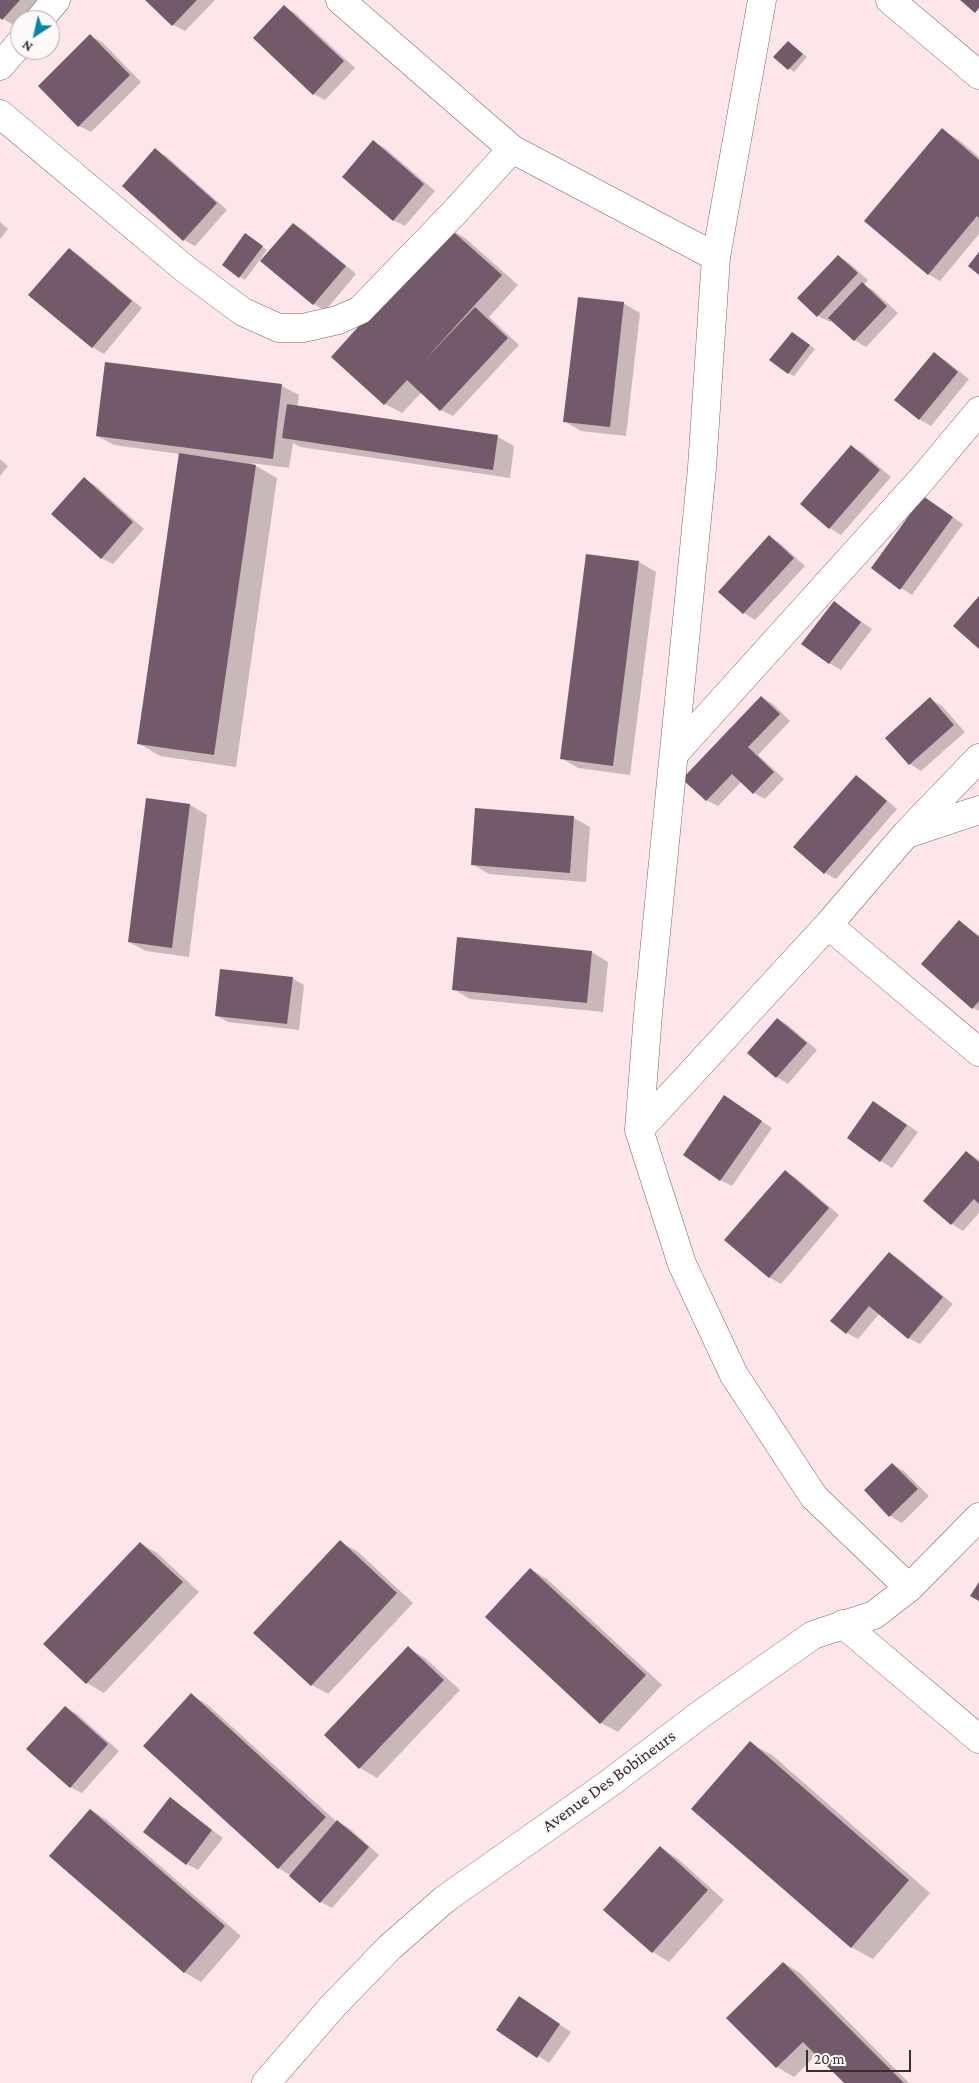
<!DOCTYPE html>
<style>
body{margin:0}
#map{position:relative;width:979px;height:2083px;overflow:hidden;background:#fce6e9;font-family:"Crimson Pro",serif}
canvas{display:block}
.north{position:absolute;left:10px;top:10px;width:50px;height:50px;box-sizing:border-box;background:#fff8f8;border:1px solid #b1a7a8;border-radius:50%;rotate:215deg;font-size:14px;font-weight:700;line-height:20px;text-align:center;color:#3b2d2f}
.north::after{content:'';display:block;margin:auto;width:18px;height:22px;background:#0086a8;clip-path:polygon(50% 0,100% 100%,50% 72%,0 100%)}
.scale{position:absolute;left:806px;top:2050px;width:105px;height:22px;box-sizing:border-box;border:2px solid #3b2d2f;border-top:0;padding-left:6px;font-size:15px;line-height:18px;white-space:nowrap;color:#3b2d2f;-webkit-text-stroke:4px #fff8f8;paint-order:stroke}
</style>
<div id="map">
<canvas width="979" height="2083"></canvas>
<div class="north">N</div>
<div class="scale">20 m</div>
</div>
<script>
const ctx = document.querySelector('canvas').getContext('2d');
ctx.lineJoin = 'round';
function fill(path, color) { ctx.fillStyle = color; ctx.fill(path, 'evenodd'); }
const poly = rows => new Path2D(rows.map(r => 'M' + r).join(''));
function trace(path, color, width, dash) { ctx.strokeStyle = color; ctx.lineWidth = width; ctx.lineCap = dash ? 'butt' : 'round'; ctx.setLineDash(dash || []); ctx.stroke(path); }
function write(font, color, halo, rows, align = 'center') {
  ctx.font = font + ' "Crimson Pro",serif'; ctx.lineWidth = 5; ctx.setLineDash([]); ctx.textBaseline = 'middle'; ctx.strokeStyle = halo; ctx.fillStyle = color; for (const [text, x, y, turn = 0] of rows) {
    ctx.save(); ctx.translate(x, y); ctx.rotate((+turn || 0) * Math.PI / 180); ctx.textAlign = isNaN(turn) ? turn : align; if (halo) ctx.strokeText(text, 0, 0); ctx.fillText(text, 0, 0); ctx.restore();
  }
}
fill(poly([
 [0,0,37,0,15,26,0,17],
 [147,0,215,0,185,31,173,25],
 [284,7,295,13,355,68,325,100,314,94],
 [90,36,102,42,141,82,91,132,79,126,40,86],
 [793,46,807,57,794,72,775,57],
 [942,130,959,140,979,157,979,234,940,281,928,274],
 [374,142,385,148,435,191,405,226,393,220],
 [155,150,166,156,227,210,195,246,184,240],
 [0,222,8,229,0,239],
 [293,224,305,231,356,274,325,311,314,304,262,261],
 [448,228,465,238,518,285,489,317,519,345,453,416,441,410,422,392,402,413,385,404],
 [251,238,267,250,245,280,240,277],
 [69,249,80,256,142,308,104,354,92,347],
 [838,256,849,263,868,280,864,285,873,290,898,313,866,347,854,340,832,320,830,322,818,316],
 [623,303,640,313,626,436,581,431,564,421],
 [793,333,815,349,794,376,788,373],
 [934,353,945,360,969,379,931,426,919,419],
 [282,386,299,395,297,407,498,437,514,446,510,478,300,447,293,443,289,468,251,463,277,478,236,767,160,756,138,743,180,454,114,445,97,436],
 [851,447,863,453,891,477,841,535,830,528,802,504],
 [0,459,8,466,0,476],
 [84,479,96,486,144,529,113,564,101,558],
 [924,497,963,524,912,595,901,588],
 [770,537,781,544,805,566,755,620,744,613],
 [639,562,656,572,630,775,578,768,561,758],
 [834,603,872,629,841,670,829,663],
 [761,697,773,704,790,721,758,755,784,779,765,799,754,793,742,781,718,806,706,800],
 [930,699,942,706,965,732,921,771,910,764,887,739],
 [856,776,867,783,897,809,836,879,825,873],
 [147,800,190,805,207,815,189,957,146,951,129,942],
 [574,818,590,827,586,882,489,874,472,864],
 [959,922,979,935,979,1011,973,1008],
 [592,952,608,962,603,1012,470,999,453,989],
 [292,978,304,985,299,1030,228,1022,217,1016],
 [778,1019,789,1026,817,1050,788,1084,777,1077,749,1053],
 [874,1102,918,1132,892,1168,881,1161],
 [736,1104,772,1128,732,1186,720,1180],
 [967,1152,979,1160,979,1213,963,1231,952,1224,925,1201],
 [785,1172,796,1178,839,1215,781,1284,769,1277],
 [889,1253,900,1260,953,1304,920,1344,908,1338,879,1314,858,1339,847,1333],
 [892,1464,904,1471,929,1496,902,1523,890,1516,866,1490],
 [340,1542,357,1551,413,1603,328,1694,312,1685],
 [140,1543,157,1553,199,1592,104,1693,87,1683,45,1644],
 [530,1569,547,1579,662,1685,618,1732,601,1723],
 [408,1648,425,1658,460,1690,377,1778,360,1768,326,1735],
 [191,1695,208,1705,337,1822,349,1828,379,1855,332,1908,321,1902,290,1875,278,1868],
 [65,1707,77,1714,119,1751,82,1793,70,1787],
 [750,1743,772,1755,930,1893,873,1959,851,1947],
 [170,1799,223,1838,198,1870,187,1864],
 [91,1810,107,1820,241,1936,201,1982,184,1972],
 [660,1848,677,1858,724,1900,669,1962,653,1952,605,1910],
 [784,1963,800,1973,909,2083,846,2083,817,2054,794,2077,777,2067,728,2018],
 [530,2005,571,2032,549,2063,498,2030]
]), '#0003');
fill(poly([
 [0,0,20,0,2,20,0,18],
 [145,0,197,0,172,26],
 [960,0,979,0,979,8,975,13],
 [284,5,344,61,313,95,253,38],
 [90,34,130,75,78,127,38,86],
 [788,41,803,54,788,70,773,57],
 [942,128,979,160,979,218,977,216,928,275,864,221],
 [373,140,424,184,393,221,342,177],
 [155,148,217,203,183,241,122,186],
 [293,223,346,266,313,305,260,261],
 [448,227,502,275,422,363,475,307,508,338,440,411,407,380,384,405,331,357],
 [245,233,263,246,239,278,222,265],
 [69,248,132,301,92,348,28,295],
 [979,252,979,275,968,266],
 [838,255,858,273,817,317,797,298],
 [862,282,887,306,854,341,828,318],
 [578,297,624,302,610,427,563,422],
 [792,332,810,345,788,374,769,360],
 [934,352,958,372,919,420,894,400],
 [105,362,282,384,273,459,96,436],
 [287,404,498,435,493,470,282,438],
 [851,445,880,470,829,529,800,504],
 [179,453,256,465,214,755,137,744],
 [84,477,133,522,101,559,51,514],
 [923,496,953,517,900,590,871,568],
 [769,535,794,558,743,614,718,592],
 [586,554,639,561,613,766,560,759],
 [979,596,979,649,953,626],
 [834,601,861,622,829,664,801,644],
 [761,696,780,714,748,747,774,772,753,794,732,774,706,801,682,779],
 [930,697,954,725,909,765,885,738],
 [856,775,887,801,824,874,793,847],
 [146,798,190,804,172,948,128,942],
 [475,808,574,816,570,873,471,865],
 [959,920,979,937,979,1001,972,1009,921,964],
 [457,937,592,951,587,1003,452,990],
 [220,969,293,977,287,1024,215,1016],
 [777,1018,807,1043,776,1078,747,1053],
 [724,1095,762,1121,720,1181,683,1155],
 [873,1101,907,1125,880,1162,847,1138],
 [966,1151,979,1162,979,1204,974,1199,951,1225,923,1201],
 [785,1170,829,1208,769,1278,724,1240],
 [889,1252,943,1297,908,1339,869,1306,846,1334,830,1321],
 [892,1463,918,1489,889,1517,864,1490],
 [340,1540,397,1593,311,1686,253,1633],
 [140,1542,183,1582,86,1684,43,1644],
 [530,1568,646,1675,600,1724,485,1617],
 [979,1582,979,1601,970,1596],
 [408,1646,444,1680,359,1769,324,1735],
 [191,1693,326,1817,278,1869,143,1746],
 [65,1706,108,1744,70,1788,26,1749],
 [750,1741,909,1880,851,1948,691,1809],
 [170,1797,212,1830,186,1865,143,1832],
 [90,1809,225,1926,184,1973,49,1856],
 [337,1820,369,1847,320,1903,289,1876],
 [660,1846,708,1890,652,1953,603,1910],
 [783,1962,904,2083,844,2083,803,2042,776,2068,726,2018],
 [519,1996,560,2024,537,2058,496,2030]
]), '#725a6a');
const street = poly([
 [340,0,512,149,716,257],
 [762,0,716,257,702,468,648,1014,639,1130,682,1264,734,1375,814,1497,909,1588],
 [890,0,979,75],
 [39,20,56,0],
 [0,66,20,43],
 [0,114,184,268,243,312,279,328,303,328,338,320,360,310,453,214,512,149],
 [674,754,923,478,979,411],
 [910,833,979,810],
 [828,925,979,1052],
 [639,1130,828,925,906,834,979,758],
 [843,1624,979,1739],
 [266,2083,333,2006,390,1947,445,1899,607,1785,701,1714,813,1635,874,1615,909,1588,979,1517]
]);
trace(street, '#816367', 29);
trace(street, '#fff', 28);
write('18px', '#3b2d2f', '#fff8f8', [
 ["Avenue Des Bobineurs",609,1781,-36]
]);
</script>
